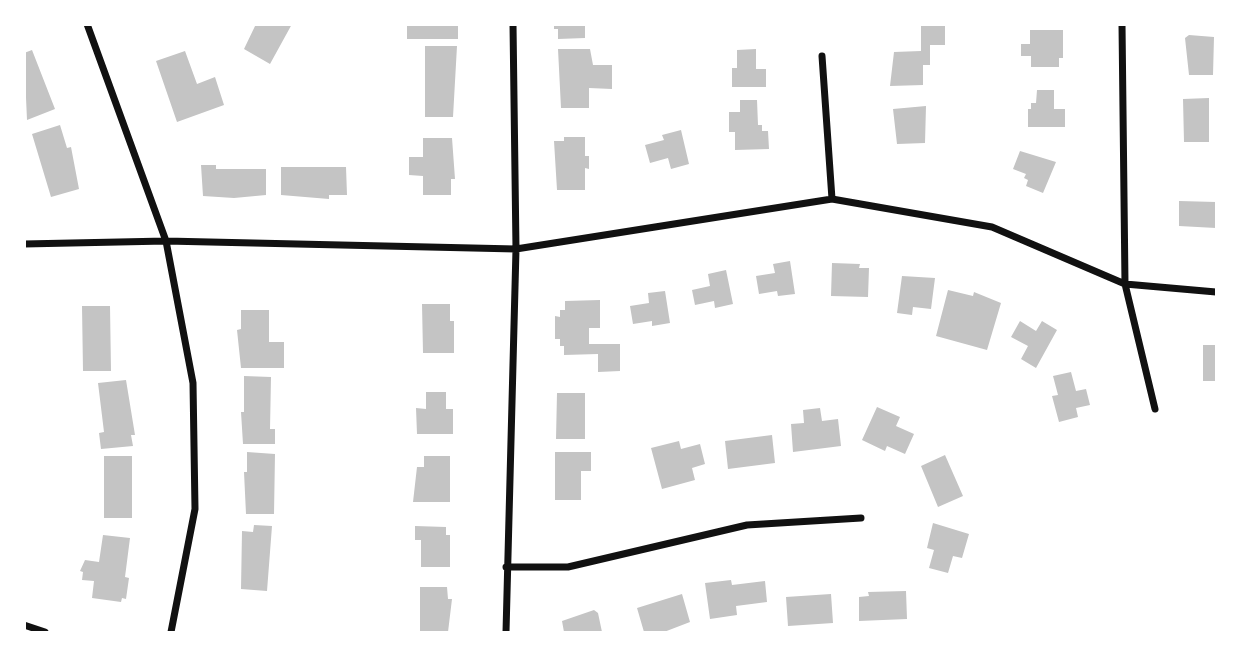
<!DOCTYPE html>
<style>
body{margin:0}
#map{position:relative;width:1241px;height:657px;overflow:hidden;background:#fff;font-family:Roboto,sans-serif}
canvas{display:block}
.frame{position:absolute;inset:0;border:26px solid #fff;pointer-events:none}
</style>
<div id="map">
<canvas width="1241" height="657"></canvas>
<div class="frame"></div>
</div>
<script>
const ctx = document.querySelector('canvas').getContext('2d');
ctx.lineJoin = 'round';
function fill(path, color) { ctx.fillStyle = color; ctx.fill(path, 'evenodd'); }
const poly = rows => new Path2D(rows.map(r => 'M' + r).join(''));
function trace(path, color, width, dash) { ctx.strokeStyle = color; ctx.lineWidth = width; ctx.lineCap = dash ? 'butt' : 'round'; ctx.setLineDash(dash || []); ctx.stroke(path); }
fill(poly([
 [256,24,292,24,270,64,244,49],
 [407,24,458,24,458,39,407,39],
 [554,24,585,24,585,38,558,39,558,29,554,29],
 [921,25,945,25,945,45,930,45,930,65,923,65,923,85,890,86,894,52,921,51],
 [1030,30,1063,30,1063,58,1059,58,1059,67,1031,67,1031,56,1021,56,1021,44,1030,44],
 [1189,35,1214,37,1213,75,1189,75,1185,38],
 [425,46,457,46,453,117,425,117],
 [558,49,590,49,593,65,612,65,612,89,589,88,589,108,561,108],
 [756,49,756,69,766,69,766,87,732,87,732,68,737,68,737,50],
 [32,50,55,109,27,120,24,53],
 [185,51,197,84,215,77,224,105,177,122,156,61],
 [1037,90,1054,90,1054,109,1065,109,1065,127,1028,127,1028,109,1031,109,1031,103,1036,103],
 [1209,98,1209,142,1184,142,1183,99],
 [740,100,757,100,758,125,762,125,762,131,768,131,769,149,735,150,735,132,729,132,729,112,740,112],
 [926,106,925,143,897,144,893,109],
 [60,125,67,148,71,147,79,189,51,197,32,134],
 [681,130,689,164,671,169,668,158,650,163,645,145,664,140,662,135],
 [564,137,585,137,585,156,589,156,589,169,585,168,585,190,557,190,554,141,564,141],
 [423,138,452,138,455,179,451,179,451,195,423,195,423,176,409,175,409,157,423,157],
 [1020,151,1056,162,1043,193,1026,186,1028,180,1024,178,1026,174,1013,169],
 [201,165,216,165,216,169,266,169,266,195,234,198,203,196],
 [281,167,346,167,347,195,329,195,329,199,281,195],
 [1179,201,1216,202,1216,228,1179,226],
 [790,261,795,294,778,296,777,291,759,294,756,276,775,273,773,264],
 [832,263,860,264,859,268,869,268,868,297,831,296],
 [726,270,733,304,715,308,714,301,695,305,692,290,710,286,708,274],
 [902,276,935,278,931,309,913,307,912,315,897,313],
 [948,290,973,296,974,292,1001,303,987,350,936,336],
 [665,291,670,323,652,326,652,321,633,324,630,306,649,303,648,293],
 [600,300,600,328,589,328,589,344,620,344,620,371,598,372,598,354,564,355,564,346,560,346,560,339,555,339,555,316,560,317,560,310,565,310,565,301],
 [422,304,450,304,450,321,454,321,454,353,423,353],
 [82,306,110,306,111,371,83,371],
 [241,310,269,310,269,342,284,342,284,368,241,368,237,330,241,329],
 [1020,321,1036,331,1042,321,1057,330,1036,368,1021,359,1028,346,1011,337],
 [1203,345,1216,345,1216,381,1203,381],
 [1071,372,1076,391,1086,389,1090,405,1076,408,1078,417,1059,422,1052,396,1058,395,1053,376],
 [244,376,271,377,270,429,275,429,275,444,243,444,241,412,244,412],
 [126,380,135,435,131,435,133,446,101,449,99,433,104,432,98,383],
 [426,392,446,392,446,409,453,409,453,434,417,434,416,408,426,409],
 [557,393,585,393,585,439,556,439],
 [877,407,900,417,896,426,914,434,905,454,887,446,885,451,862,440],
 [820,408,822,421,838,419,841,446,793,452,791,424,804,423,803,410],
 [772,435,775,463,728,469,725,441],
 [679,441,681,449,700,444,705,464,692,468,695,480,662,489,651,448],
 [247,452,275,454,274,514,246,514,244,472,247,472],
 [555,452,591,452,591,471,581,471,581,500,555,500],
 [945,455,963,496,938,507,921,466],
 [104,456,132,456,132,518,104,518],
 [424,456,450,456,450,502,413,502,417,467,424,467],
 [933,523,969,534,962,558,953,556,948,573,929,568,934,550,927,548],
 [254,525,272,526,267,591,241,589,242,531,253,532],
 [415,526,446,527,446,535,450,535,450,567,421,567,421,540,415,540],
 [103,535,130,538,125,577,129,578,126,599,122,598,121,602,92,598,94,581,82,580,83,572,80,571,85,560,99,562],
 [731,580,732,585,765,581,767,602,736,606,737,615,710,619,705,583],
 [420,587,447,587,448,599,452,599,448,632,420,632],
 [906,591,907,619,859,621,859,597,869,596,868,592],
 [682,594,690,622,664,632,644,632,637,608],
 [831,594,833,623,788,626,786,597],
 [594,610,598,613,602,632,564,632,562,621]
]), '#c4c4c4');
trace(poly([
 [87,24,166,241,193,383,195,509,171,632],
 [1122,24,1125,284,1155,409],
 [822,56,832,199],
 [24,244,166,241,516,249,832,199,992,227,1125,284,1216,292],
 [506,567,568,567,747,525,861,518],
 [24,625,45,632],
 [506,632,516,249,513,24]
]), '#111', 7);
</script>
